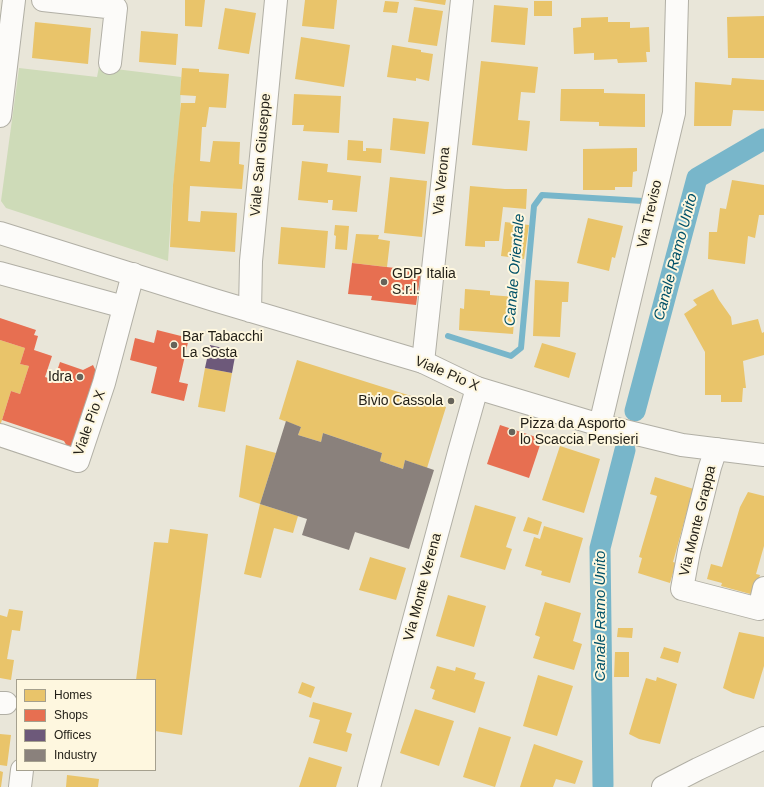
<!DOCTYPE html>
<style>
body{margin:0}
#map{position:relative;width:764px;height:787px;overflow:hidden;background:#e9e6d9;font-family:Helvetica,sans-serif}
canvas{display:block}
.legend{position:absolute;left:16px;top:679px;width:140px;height:92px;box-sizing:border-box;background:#fef7df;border:1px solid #a5a08e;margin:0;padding:5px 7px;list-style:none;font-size:12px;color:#201d15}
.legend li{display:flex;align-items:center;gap:8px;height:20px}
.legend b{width:20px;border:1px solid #a5a08e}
</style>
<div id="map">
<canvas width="764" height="787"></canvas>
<ul class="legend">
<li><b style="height:11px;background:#e9c46a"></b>Homes</li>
<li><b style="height:11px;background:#e76f51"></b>Shops</li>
<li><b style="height:11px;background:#6d597a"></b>Offices</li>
<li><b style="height:11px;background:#8a817c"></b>Industry</li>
</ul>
</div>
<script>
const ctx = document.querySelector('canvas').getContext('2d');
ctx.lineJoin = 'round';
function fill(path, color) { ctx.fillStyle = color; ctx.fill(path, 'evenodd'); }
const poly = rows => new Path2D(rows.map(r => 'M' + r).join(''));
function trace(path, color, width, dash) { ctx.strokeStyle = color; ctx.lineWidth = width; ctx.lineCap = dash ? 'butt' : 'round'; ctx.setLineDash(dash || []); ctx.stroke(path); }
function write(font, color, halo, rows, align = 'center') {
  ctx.font = font + ' Helvetica,sans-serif'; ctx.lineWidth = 4; ctx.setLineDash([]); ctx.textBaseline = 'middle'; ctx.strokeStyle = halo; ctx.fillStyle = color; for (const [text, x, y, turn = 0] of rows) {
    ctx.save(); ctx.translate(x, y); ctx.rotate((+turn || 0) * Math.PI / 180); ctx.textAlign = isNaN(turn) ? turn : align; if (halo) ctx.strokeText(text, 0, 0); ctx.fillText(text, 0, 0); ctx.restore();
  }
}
fill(poly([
 [99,67,181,77,180,124,173,185,168,261,6,208,1,201,19,68,97,77]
]), '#cedbb8');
fill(poly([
 [185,0,205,0,202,27,185,26],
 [305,0,337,0,334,29,302,26],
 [413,0,446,0,445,5],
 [385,1,399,2,397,13,383,12],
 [534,1,552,1,552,16,534,16],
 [494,5,528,8,525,45,491,42],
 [414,7,443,11,437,46,408,42],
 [225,8,256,13,249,54,218,49],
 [764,16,764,58,728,58,727,17],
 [608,17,608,22,630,22,630,28,649,27,650,52,646,52,647,62,618,63,617,59,594,60,594,53,574,54,573,28,581,27,581,18],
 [35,22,91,28,88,64,32,58],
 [141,31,178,34,176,65,139,62],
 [301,37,350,45,344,87,295,79],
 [392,45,421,50,421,52,433,54,429,81,416,78,416,81,387,77],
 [481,61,538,67,535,93,521,92,518,120,530,121,527,151,472,145],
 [182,68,199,69,199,72,229,74,226,108,209,107,206,127,202,127,200,161,210,162,213,141,240,142,239,164,244,165,242,189,190,186,188,221,200,222,201,211,237,213,235,252,170,247,173,185,181,103,195,103,196,96,180,95],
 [732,78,764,80,764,111,733,110,731,126,694,126,695,82,731,85],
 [561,89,604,89,604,93,645,94,645,127,599,126,599,122,560,121],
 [294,94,341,96,339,133,303,131,304,125,292,125],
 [393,118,429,122,425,154,390,150],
 [348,140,363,141,363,151,366,151,366,148,382,149,381,163,347,160],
 [637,148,637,171,633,172,632,187,615,187,615,190,583,190,583,149],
 [302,161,328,164,327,172,361,176,357,212,332,210,333,200,328,200,328,203,298,200],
 [390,177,427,181,422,237,384,233],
 [732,180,764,185,764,215,759,215,755,238,748,236,745,264,708,259,709,232,717,232,720,208,726,209],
 [470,186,505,189,527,189,526,209,503,207,499,241,485,241,485,247,465,246],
 [588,218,623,226,615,258,612,257,609,271,577,263],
 [505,222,529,225,524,259,501,256],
 [335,225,349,226,347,250,335,249,336,236,334,235],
 [281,227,328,231,325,268,278,264],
 [356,234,379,235,378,239,390,241,387,267,352,263],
 [535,280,569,282,568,302,562,302,560,337,533,336],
 [465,289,490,291,490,295,516,297,513,334,459,330,460,308,464,309],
 [713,289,719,300,731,317,732,325,758,319,762,333,764,332,764,355,743,361,746,388,743,388,742,402,721,402,721,395,705,395,705,352,684,314,697,305,693,300],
 [0,340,25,348,20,364,29,366,20,394,11,391,1,423,0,423],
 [542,343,576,353,569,378,534,367],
 [297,360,446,407,427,468,405,460,403,469,380,461,382,453,323,433,321,442,298,435,301,427,279,419],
 [205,368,232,373,225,412,198,407],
 [246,445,276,453,260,504,239,497],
 [560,446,600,459,584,513,542,500],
 [655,477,697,490,692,509,688,508,673,562,676,563,670,583,638,573,642,558,639,557,657,496,650,494],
 [748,492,764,496,764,546,756,574,760,575,754,595,721,586,722,583,707,579,711,564,722,567,740,507],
 [260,504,298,516,293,533,274,528,261,578,244,574],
 [475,505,516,517,506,547,512,549,505,570,460,557],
 [528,517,542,522,538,535,523,531],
 [544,526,583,538,570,583,541,575,542,571,525,566,534,537,540,539],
 [170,529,208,534,182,735,155,731,155,680,136,680,154,542,168,543],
 [370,557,406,568,396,600,359,590],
 [448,595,486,606,474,647,436,636],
 [545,602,581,613,573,641,582,644,574,670,533,658,540,637,535,635],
 [9,609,23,611,20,631,12,630,7,659,14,660,11,680,0,678,0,615,7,617],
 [618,628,633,628,632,638,617,637],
 [739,632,764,637,764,666,754,699,733,693,723,688],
 [664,647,681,652,678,663,660,658],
 [615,652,629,652,629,677,614,677],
 [437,666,455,671,456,667,476,673,474,679,485,682,475,713,432,699,435,690,430,688],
 [538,675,573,686,557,736,523,726],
 [657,677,677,684,660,744,639,739,629,734,646,678,656,681],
 [302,682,315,687,311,698,298,693],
 [313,702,352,713,346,732,352,734,347,752,313,743,320,720,309,717],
 [415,709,454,721,439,766,400,753],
 [479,727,511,737,495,787,463,777],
 [0,734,11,735,7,766,0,765],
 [534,744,583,761,575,784,556,779,553,787,520,787],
 [309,757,342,767,336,787,299,787],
 [0,771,3,772,1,787,0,787],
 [67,775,99,779,98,787,66,787]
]), '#e9c46a');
fill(poly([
 [352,263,421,271,416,305,371,300,372,296,348,294],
 [0,318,36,330,34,335,38,336,34,350,52,356,45,377,54,380,60,362,83,370,93,365,98,375,74,444,68,448,64,441,2,420,11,391,20,394,29,366,20,364,25,348,0,340],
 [157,330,189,338,179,382,188,384,184,401,151,393,157,367,130,360,135,338,154,343],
 [500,425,542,439,529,478,487,464]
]), '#e76f51');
fill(poly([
 [210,345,236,351,232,373,205,368]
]), '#6d597a');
fill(poly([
 [286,421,301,427,298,435,321,442,323,433,382,453,380,461,403,469,405,460,434,470,409,549,355,532,349,550,302,535,307,519,260,504]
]), '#8a817c');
trace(poly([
 [448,336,511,356,521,348,534,206,542,195,643,201]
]), '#78b6ca', 6);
trace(poly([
 [635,411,697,178,764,139],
 [603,785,600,548,625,450]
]), '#78b6ca', 21);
const minor = poly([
 [43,0,116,8,110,63],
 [0,116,14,0],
 [0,273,124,307],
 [423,362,462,0],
 [600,425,674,113,677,0],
 [0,435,78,461,104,383,133,274],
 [716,449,710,467,689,551,682,589,759,609,764,588],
 [0,703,6,703],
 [20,787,22,770],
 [369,787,459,452,477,388],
 [663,787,698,769,764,738]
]);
const major = poly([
 [0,233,214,300,423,362,477,388,600,425,682,445,764,455],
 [250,311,251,261,276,0]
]);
trace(minor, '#b1afa5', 24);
trace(major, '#b1afa5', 24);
trace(minor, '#fcfbf9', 22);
trace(major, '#fcfbf9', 22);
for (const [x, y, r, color] of [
 [384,282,4,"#66635a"],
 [174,345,4,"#66635a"],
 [80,377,4,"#66635a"],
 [451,401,4,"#66635a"],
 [512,432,4,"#66635a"]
]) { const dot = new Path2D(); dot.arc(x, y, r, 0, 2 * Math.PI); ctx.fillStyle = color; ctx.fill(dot); trace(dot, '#fef7df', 1.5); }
write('14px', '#201d15', '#fef7df', [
 ["Viale San Giuseppe",261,155,-85],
 ["Via Verona",442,181,-84],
 ["Via Treviso",650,214,-77],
 ["Viale Pio X",447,374,23],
 ["Viale Pio X",90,423,-70],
 ["Via Monte Grappa",698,521,-76],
 ["Via Monte Verena",423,587,-75]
]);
write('14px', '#201d15', '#fef7df', [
 ["GDP Italia",392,274],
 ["S.r.l.",392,290],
 ["Bar Tabacchi",182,337],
 ["La Sosta",182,353],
 ["Idra",72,377,"right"],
 ["Bivio Cassola",443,401,"right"],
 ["Pizza da Asporto",520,424],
 ["lo Scaccia Pensieri",520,440]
], 'left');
write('italic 15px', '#015168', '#fef7df', [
 ["Canale Ramo Unito",676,257,-75],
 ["Canale Orientale",515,270,-85],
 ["Canale Ramo Unito",601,616,-90]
]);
</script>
